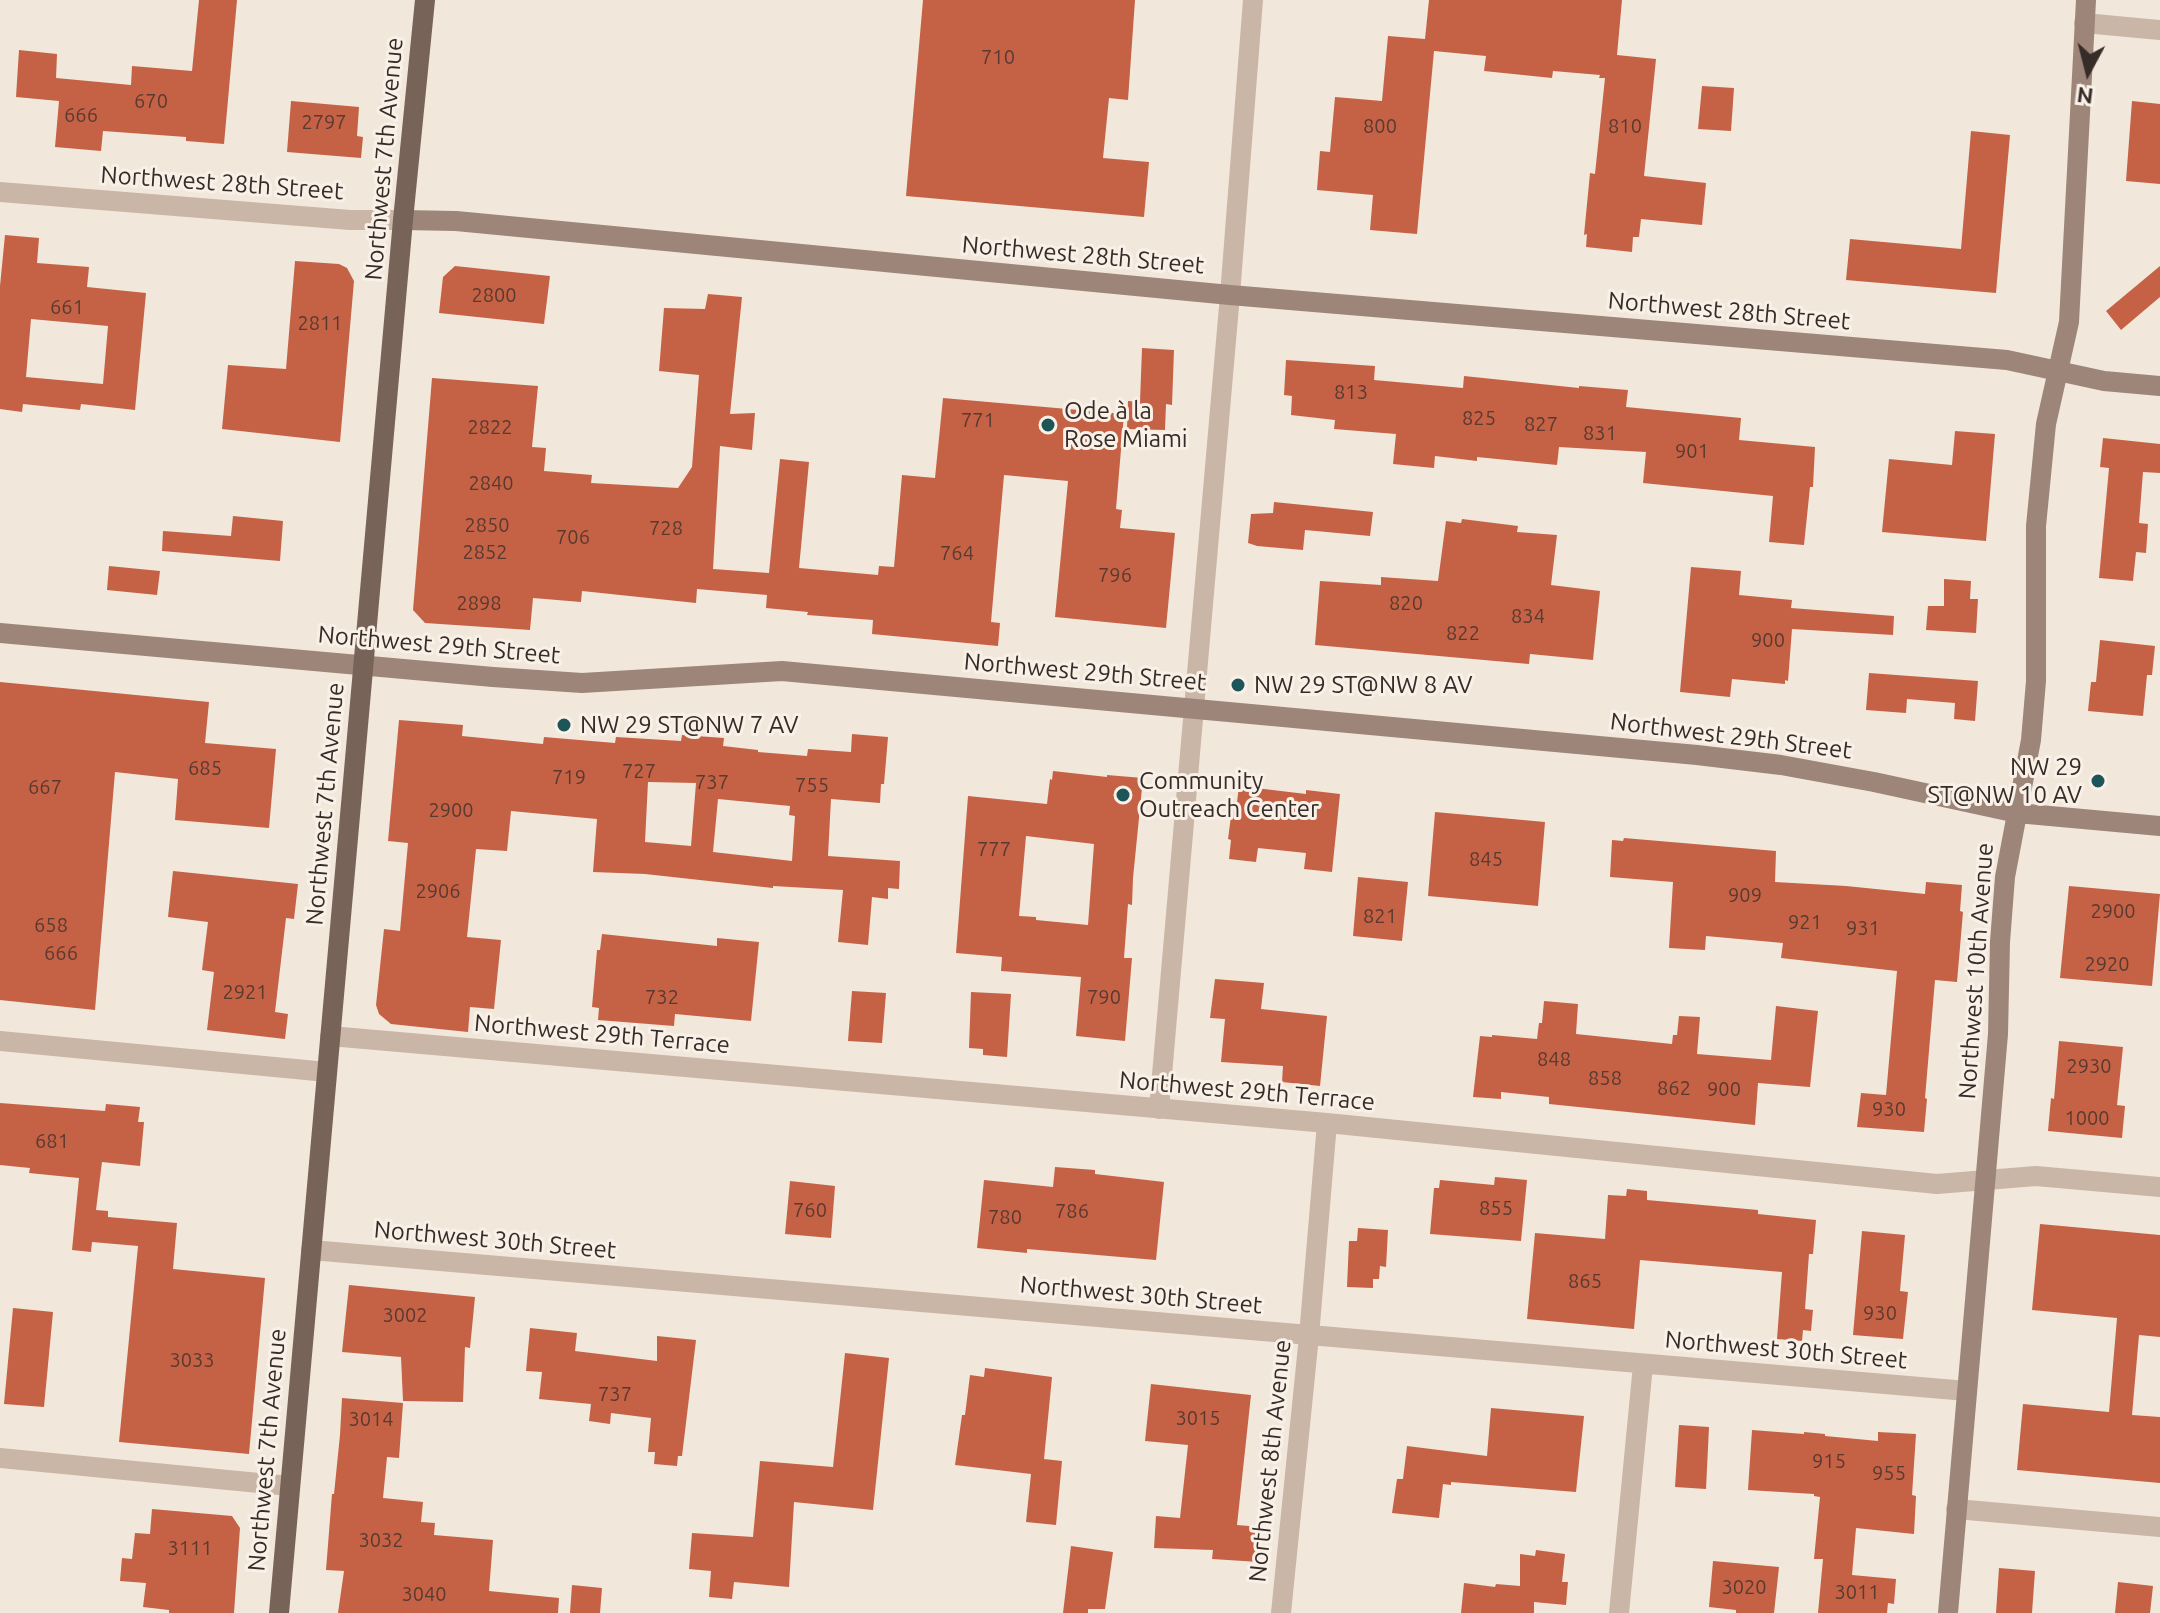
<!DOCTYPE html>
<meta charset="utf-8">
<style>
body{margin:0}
#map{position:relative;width:2160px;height:1613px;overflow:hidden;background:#f2e7db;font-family:Ubuntu,sans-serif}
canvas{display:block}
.north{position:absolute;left:2048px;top:32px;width:80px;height:80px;-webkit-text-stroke:6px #f9f1e8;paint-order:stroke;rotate:187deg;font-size:22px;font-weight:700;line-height:32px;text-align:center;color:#362c28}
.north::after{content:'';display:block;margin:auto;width:28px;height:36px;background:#362c28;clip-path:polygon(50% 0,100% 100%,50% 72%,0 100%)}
</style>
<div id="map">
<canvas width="2160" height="1613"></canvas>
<div class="north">N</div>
</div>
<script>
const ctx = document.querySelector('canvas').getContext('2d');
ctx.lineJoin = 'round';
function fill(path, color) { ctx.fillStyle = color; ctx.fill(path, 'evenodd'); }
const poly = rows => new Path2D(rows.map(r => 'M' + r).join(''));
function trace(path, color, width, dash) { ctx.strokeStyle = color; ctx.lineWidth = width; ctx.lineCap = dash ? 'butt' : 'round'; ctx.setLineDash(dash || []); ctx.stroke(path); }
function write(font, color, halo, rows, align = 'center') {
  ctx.font = font + ' Ubuntu,sans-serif'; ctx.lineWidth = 6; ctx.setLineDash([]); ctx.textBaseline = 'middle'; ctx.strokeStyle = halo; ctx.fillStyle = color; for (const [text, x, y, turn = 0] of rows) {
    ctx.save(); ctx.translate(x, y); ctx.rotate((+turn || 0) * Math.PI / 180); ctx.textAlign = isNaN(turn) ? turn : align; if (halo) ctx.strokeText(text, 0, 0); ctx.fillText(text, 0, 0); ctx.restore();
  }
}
fill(poly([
 [199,0,237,0,224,144,186,141,186,137,103,131,101,151,55,147,59,101,16,97,19,50,57,54,56,78,131,85,132,66,192,71],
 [923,0,1135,0,1128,100,1109,98,1103,158,1149,162,1144,217,906,196],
 [1429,0,1622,0,1617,55,1656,59,1644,176,1706,183,1702,225,1641,219,1639,237,1633,237,1632,252,1586,247,1587,234,1584,235,1590,173,1595,174,1605,78,1599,78,1600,75,1553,71,1552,78,1484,71,1486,56,1434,51,1417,234,1370,230,1373,195,1317,190,1320,151,1330,152,1335,97,1382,101,1388,36,1425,39],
 [1702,86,1734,88,1731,131,1698,129],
 [291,101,359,107,357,136,363,137,361,158,287,152],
 [2132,101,2160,104,2160,184,2126,181],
 [1971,131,2010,135,1996,293,1846,280,1850,239,1961,249],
 [5,235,39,238,37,263,89,267,87,287,146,293,135,410,81,404,80,410,23,404,22,412,0,409,0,286],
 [31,319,108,326,103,384,26,377],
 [295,261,339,264,347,268,354,281,340,442,222,429,228,365,286,369],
 [455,266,550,276,544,324,439,313,443,277],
 [2160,266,2160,297,2121,330,2106,311],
 [708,294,742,297,730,414,755,413,752,450,720,446,713,569,769,573,780,459,809,462,799,568,878,575,879,566,894,567,902,475,935,478,943,398,1124,414,1116,509,1122,510,1120,528,1175,533,1166,628,1055,617,1068,481,1004,475,991,622,1000,623,998,646,872,634,873,620,807,615,808,612,766,608,767,595,697,589,696,603,582,591,581,602,533,598,530,630,425,623,413,610,432,378,538,386,532,447,546,448,544,471,592,475,591,483,678,488,692,467,699,375,659,371,664,308,705,309],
 [1142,348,1174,350,1172,405,1166,404,1165,430,1127,429,1128,401,1140,402],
 [1286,360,1375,366,1374,380,1463,388,1464,376,1579,388,1579,386,1628,390,1626,407,1741,418,1739,440,1815,447,1813,487,1810,487,1804,545,1769,542,1773,496,1643,483,1646,452,1559,447,1557,465,1477,457,1477,461,1435,456,1434,468,1393,464,1396,434,1334,429,1335,420,1291,415,1292,396,1284,395],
 [1955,431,1995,434,1986,541,1882,532,1889,459,1952,465],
 [2103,438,2160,444,2160,473,2143,472,2139,523,2148,524,2147,538,2146,553,2136,552,2133,581,2099,578,2109,468,2100,467],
 [1274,502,1373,512,1370,536,1305,530,1303,550,1257,546,1248,543,1251,514,1273,513],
 [233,516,283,521,280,561,162,551,163,531,231,536],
 [1462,519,1518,526,1517,532,1557,535,1551,585,1600,591,1593,660,1530,654,1529,664,1315,645,1320,581,1381,585,1381,577,1438,581,1446,521,1461,523],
 [109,566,160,571,157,595,107,590],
 [1691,567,1741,571,1739,595,1792,600,1791,608,1894,616,1893,635,1792,629,1788,681,1785,680,1785,684,1732,679,1730,697,1680,692],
 [1944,579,1971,581,1970,599,1978,599,1976,633,1926,630,1928,606,1944,606],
 [2100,640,2155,646,2152,675,2147,675,2143,716,2088,711,2091,682,2096,682],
 [1869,673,1978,681,1975,721,1954,719,1955,703,1907,699,1906,713,1866,710],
 [0,682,209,702,205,743,276,749,269,828,175,820,178,779,115,772,95,1010,0,1000],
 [399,720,463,725,462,736,543,744,544,737,615,743,616,737,681,741,682,735,724,738,723,746,758,750,758,752,807,756,808,749,851,752,852,734,888,737,884,784,881,784,880,803,831,799,828,856,900,861,899,889,888,888,888,899,872,897,868,945,838,942,843,890,773,886,773,888,645,874,593,872,597,819,511,811,507,851,476,849,467,937,501,940,494,1009,470,1007,468,1032,391,1024,379,1014,376,1005,384,929,400,931,408,843,388,841],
 [648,782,696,783,691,846,645,842],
 [718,799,790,806,789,815,795,816,792,861,713,852],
 [1053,771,1107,777,1107,775,1143,778,1133,878,1132,905,1128,904,1124,958,1132,958,1125,1041,1076,1036,1081,977,1001,971,1002,957,956,953,968,796,1047,804,1050,779,1052,780],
 [1026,836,1094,844,1088,925,1036,920,1036,917,1019,916],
 [1239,786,1306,794,1306,790,1340,794,1332,872,1304,869,1306,853,1258,848,1256,862,1229,859,1231,840,1228,839,1233,801,1237,802],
 [1435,812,1545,822,1538,906,1428,896],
 [1624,838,1776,851,1775,882,1846,886,1925,894,1926,882,1962,885,1960,911,1963,912,1957,982,1935,980,1925,1098,1927,1099,1924,1132,1857,1127,1861,1093,1886,1095,1897,971,1781,958,1783,943,1706,936,1705,950,1669,948,1673,882,1610,877,1612,840,1623,841],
 [173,871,298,884,294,919,286,918,275,1012,288,1014,285,1039,207,1030,214,972,202,970,208,922,168,917],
 [1358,877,1408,882,1402,941,1353,936],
 [2069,886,2160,894,2152,986,2060,978],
 [602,934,717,946,717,938,759,942,751,1021,675,1014,674,1026,598,1020,599,1008,592,1007,597,950,600,950],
 [1215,979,1264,983,1261,1009,1327,1016,1320,1086,1282,1082,1283,1066,1221,1062,1225,1019,1210,1018],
 [852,991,886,993,882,1043,848,1041],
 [971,992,1011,994,1007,1057,983,1055,983,1049,969,1048],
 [1544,1001,1578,1004,1576,1034,1672,1044,1673,1035,1677,1035,1679,1016,1700,1017,1697,1054,1771,1060,1776,1006,1818,1011,1810,1087,1758,1083,1755,1125,1549,1104,1549,1097,1501,1092,1501,1099,1473,1097,1480,1036,1492,1037,1492,1035,1537,1039,1539,1023,1542,1023],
 [2059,1041,2123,1047,2117,1105,2125,1106,2122,1138,2048,1131,2051,1098,2054,1099],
 [0,1103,105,1111,106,1104,140,1107,138,1122,144,1122,140,1166,102,1162,96,1210,108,1211,108,1217,177,1223,173,1269,265,1278,249,1454,119,1442,138,1246,92,1242,91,1252,72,1250,79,1178,29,1173,30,1168,0,1165],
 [1055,1167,1095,1170,1095,1174,1164,1182,1156,1260,1027,1249,1027,1253,977,1248,984,1180,1053,1187],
 [1495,1177,1527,1180,1521,1241,1430,1234,1434,1188,1439,1188,1440,1180,1494,1185],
 [790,1181,835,1186,831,1238,785,1234],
 [1627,1189,1647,1191,1647,1200,1758,1210,1758,1214,1816,1220,1813,1254,1809,1254,1805,1309,1813,1310,1811,1331,1803,1330,1802,1341,1777,1339,1782,1272,1640,1260,1634,1329,1527,1319,1535,1233,1605,1239,1608,1195,1626,1196],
 [2040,1224,2160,1235,2160,1337,2139,1335,2132,1415,2160,1417,2160,1483,2017,1470,2023,1404,2109,1412,2117,1318,2032,1310],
 [1358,1228,1388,1230,1386,1267,1380,1266,1379,1279,1373,1279,1373,1288,1347,1287,1349,1241,1357,1241],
 [1862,1231,1905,1235,1900,1291,1908,1292,1903,1339,1853,1335],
 [349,1285,475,1297,470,1348,465,1347,463,1402,403,1401,401,1357,342,1352],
 [13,1308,53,1312,44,1407,4,1404],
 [530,1328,577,1333,575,1351,657,1361,657,1336,696,1340,682,1456,678,1456,677,1466,654,1464,655,1452,648,1452,651,1418,611,1413,610,1424,589,1421,591,1404,539,1399,542,1372,526,1371],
 [845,1353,889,1358,873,1510,794,1502,789,1587,734,1582,732,1599,709,1597,711,1571,689,1569,692,1533,753,1537,760,1461,833,1467],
 [985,1368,1052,1377,1044,1459,1062,1461,1056,1525,1026,1522,1031,1474,955,1465,962,1415,965,1415,970,1375,984,1377],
 [1151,1384,1251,1395,1237,1525,1261,1527,1259,1562,1212,1559,1213,1550,1154,1548,1156,1516,1180,1518,1188,1445,1145,1441],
 [342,1398,403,1403,399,1458,387,1457,383,1498,423,1502,421,1522,435,1523,434,1535,493,1540,489,1591,559,1598,558,1613,338,1613,344,1571,326,1570,332,1494,334,1494,340,1435],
 [1491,1408,1584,1416,1576,1492,1451,1482,1451,1485,1443,1484,1439,1518,1392,1513,1397,1479,1403,1479,1407,1446,1487,1456],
 [1679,1425,1709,1427,1706,1489,1675,1487],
 [1752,1430,1804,1434,1804,1432,1825,1434,1825,1436,1878,1441,1878,1432,1916,1434,1912,1495,1916,1496,1914,1534,1856,1528,1852,1575,1896,1579,1894,1604,1888,1603,1887,1613,1818,1613,1823,1559,1814,1559,1820,1497,1814,1496,1814,1494,1748,1490],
 [152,1509,232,1516,240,1528,234,1613,169,1613,169,1610,143,1607,146,1583,120,1581,122,1558,132,1559,135,1533,150,1534],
 [1071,1546,1113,1552,1105,1609,1088,1609,1088,1613,1063,1613],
 [1536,1550,1565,1554,1562,1582,1568,1582,1566,1605,1534,1602,1534,1613,1461,1613,1464,1583,1495,1587,1496,1584,1520,1586,1520,1554,1535,1556],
 [1713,1561,1779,1567,1774,1613,1736,1613,1736,1610,1709,1607],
 [1999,1568,2035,1571,2032,1613,1996,1613],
 [2118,1582,2153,1586,2150,1613,2115,1613],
 [572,1585,602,1588,600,1613,570,1613]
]), '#c56246');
trace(poly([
 [2084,23,2160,30],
 [0,192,350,220,403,220],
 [330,1036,1327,1123,1937,1184,2036,1176,2160,1187],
 [0,1041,327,1072],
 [1159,1109,1230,295,1253,0],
 [311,1250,1967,1391],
 [0,1458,290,1486],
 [1956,1509,2160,1527],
 [1281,1613,1309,1336,1327,1123],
 [1619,1613,1643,1365]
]), '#cab6a7', 20);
trace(poly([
 [403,220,456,221,1230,295,2007,360,2104,381,2160,386],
 [0,633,493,677,582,683,782,671,1697,755,1781,765,1874,782,2017,813,2160,826],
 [1948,1613,1998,1034,2000,942,2005,877,2031,740,2036,681,2036,526,2046,424,2069,322,2086,0]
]), '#9d8579', 20);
trace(poly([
 [279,1613,403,220,425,0]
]), '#786359', 20);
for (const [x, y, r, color] of [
 [1048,425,8,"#1e5558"],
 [1238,685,8,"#1e5558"],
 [564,725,8,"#1e5558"],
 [2098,781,8,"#1e5558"],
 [1123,795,8,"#1e5558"]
]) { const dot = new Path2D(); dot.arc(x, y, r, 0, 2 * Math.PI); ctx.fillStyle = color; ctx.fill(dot); trace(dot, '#f9f1e8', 3); }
write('20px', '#5a3a30', null, [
 ["710",998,57],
 ["670",151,101],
 ["666",81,115],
 ["2797",324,122],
 ["800",1380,126],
 ["810",1625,126],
 ["2800",494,295],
 ["661",67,307],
 ["2811",320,323],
 ["813",1351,392],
 ["825",1479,418],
 ["771",978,420],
 ["827",1541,424],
 ["2822",490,427],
 ["831",1600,433],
 ["901",1692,451],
 ["2840",491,483],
 ["2850",487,525],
 ["728",666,528],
 ["706",573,537],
 ["2852",485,552],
 ["764",957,553],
 ["796",1115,575],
 ["2898",479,603],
 ["820",1406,603],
 ["834",1528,616],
 ["822",1463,633],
 ["900",1768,640],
 ["685",205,768],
 ["727",639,771],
 ["719",569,777],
 ["737",712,782],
 ["755",812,785],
 ["667",45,787],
 ["2900",451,810],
 ["777",994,849],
 ["845",1486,859],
 ["2906",438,891],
 ["909",1745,895],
 ["2900",2113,911],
 ["821",1380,916],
 ["921",1805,922],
 ["658",51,925],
 ["931",1863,928],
 ["666",61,953],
 ["2920",2107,964],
 ["2921",245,992],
 ["732",662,997],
 ["790",1104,997],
 ["848",1554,1059],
 ["2930",2089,1066],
 ["858",1605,1078],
 ["862",1674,1088],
 ["900",1724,1089],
 ["930",1889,1109],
 ["1000",2087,1118],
 ["681",52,1141],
 ["855",1496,1208],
 ["760",810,1210],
 ["786",1072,1211],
 ["780",1005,1217],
 ["865",1585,1281],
 ["930",1880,1313],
 ["3002",405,1315],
 ["3033",192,1360],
 ["737",615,1394],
 ["3015",1198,1418],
 ["3014",371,1419],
 ["915",1829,1461],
 ["955",1889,1473],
 ["3032",381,1540],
 ["3111",190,1548],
 ["3020",1744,1587],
 ["3011",1857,1592],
 ["3040",424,1594]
]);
write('24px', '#362c28', '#f9f1e8', [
 ["Northwest 7th Avenue",384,159,-85],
 ["Northwest 28th Street",222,183,4],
 ["Northwest 28th Street",1083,255,5],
 ["Northwest 28th Street",1729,311,5],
 ["Northwest 29th Street",439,645,5],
 ["Northwest 29th Street",1085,672,5],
 ["Northwest 29th Street",1731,736,7],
 ["Northwest 7th Avenue",325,804,-85],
 ["Northwest 10th Avenue",1976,971,-86],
 ["Northwest 29th Terrace",602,1034,5],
 ["Northwest 29th Terrace",1247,1091,5],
 ["Northwest 30th Street",495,1240,5],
 ["Northwest 30th Street",1141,1295,5],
 ["Northwest 30th Street",1786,1350,5],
 ["Northwest 7th Avenue",267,1450,-85],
 ["Northwest 8th Avenue",1270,1461,-84]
]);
write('24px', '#362c28', '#f9f1e8', [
 ["Ode à la",1064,411],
 ["Rose Miami",1064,439],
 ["NW 29 ST@NW 8 AV",1254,685],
 ["NW 29 ST@NW 7 AV",580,725],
 ["NW 29",2082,767,"right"],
 ["ST@NW 10 AV",2082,795,"right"],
 ["Community",1139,781],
 ["Outreach Center",1139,809]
], 'left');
</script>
